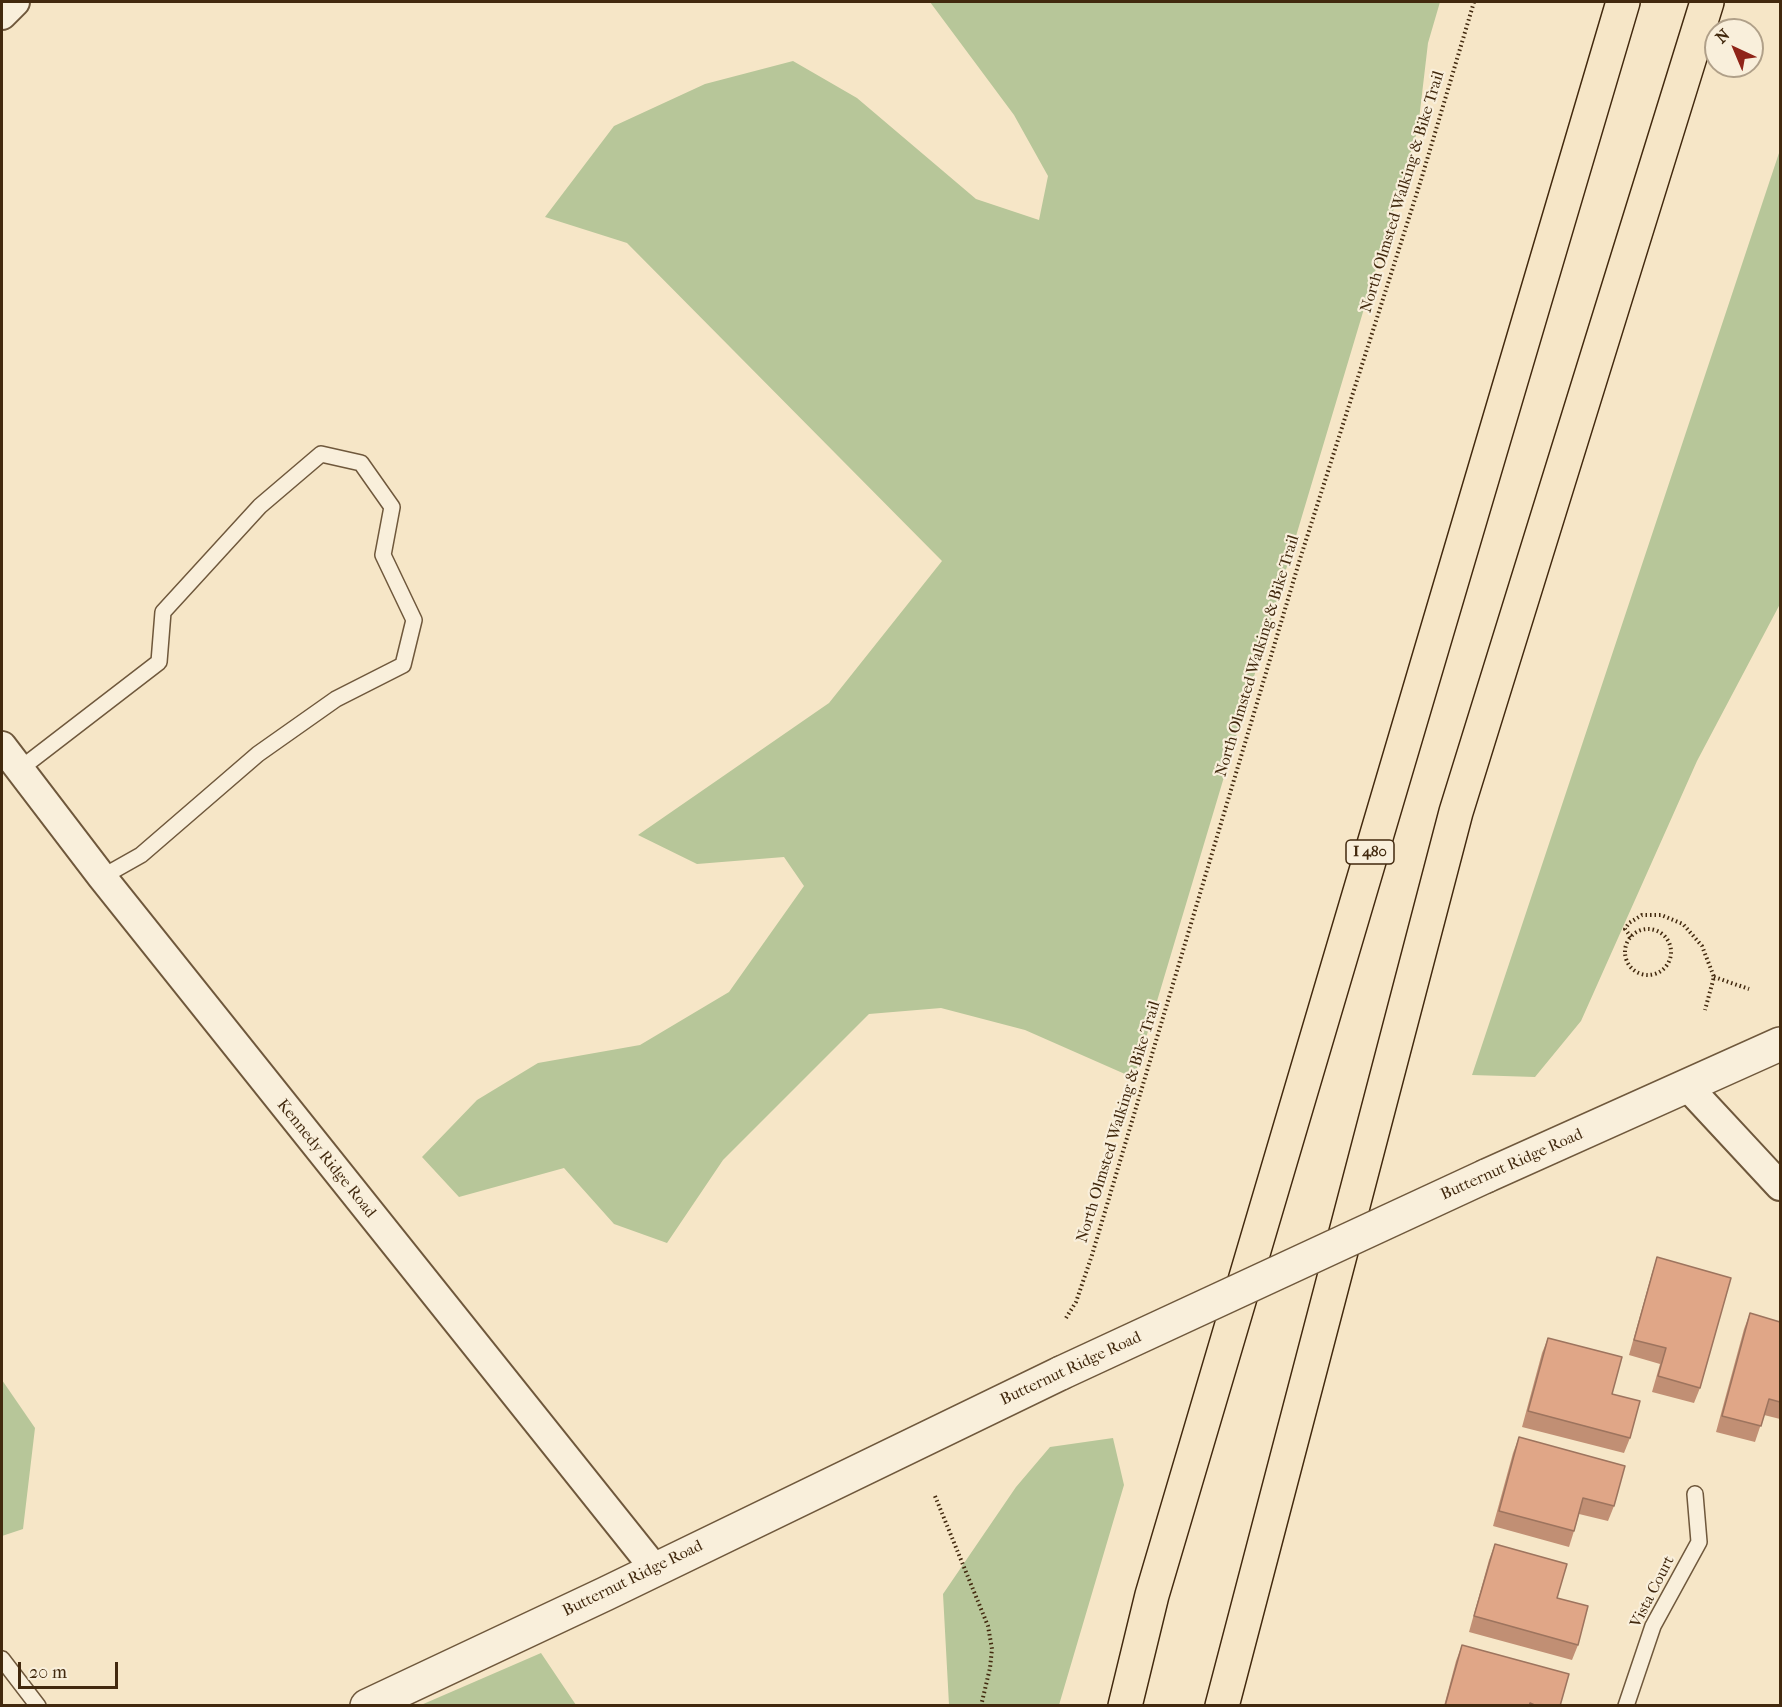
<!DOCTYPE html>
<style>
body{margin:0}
#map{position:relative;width:1782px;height:1707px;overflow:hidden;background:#f6e6c7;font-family:"IM FELL French Canon",serif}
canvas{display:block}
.frame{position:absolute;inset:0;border:3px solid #42290e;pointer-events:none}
.north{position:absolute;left:1704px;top:18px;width:60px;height:60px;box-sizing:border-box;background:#f9efdb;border:2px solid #b0a089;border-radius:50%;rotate:316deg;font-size:16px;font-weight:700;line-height:24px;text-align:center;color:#42290e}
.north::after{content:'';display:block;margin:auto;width:21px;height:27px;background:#8f2418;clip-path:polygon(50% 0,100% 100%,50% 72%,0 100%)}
.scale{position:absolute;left:18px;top:1662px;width:100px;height:27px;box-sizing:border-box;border:3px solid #42290e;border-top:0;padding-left:8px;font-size:18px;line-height:21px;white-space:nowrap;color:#42290e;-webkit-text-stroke:4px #f9efdb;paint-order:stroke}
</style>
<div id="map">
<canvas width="1782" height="1707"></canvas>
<div class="frame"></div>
<div class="north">N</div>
<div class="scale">20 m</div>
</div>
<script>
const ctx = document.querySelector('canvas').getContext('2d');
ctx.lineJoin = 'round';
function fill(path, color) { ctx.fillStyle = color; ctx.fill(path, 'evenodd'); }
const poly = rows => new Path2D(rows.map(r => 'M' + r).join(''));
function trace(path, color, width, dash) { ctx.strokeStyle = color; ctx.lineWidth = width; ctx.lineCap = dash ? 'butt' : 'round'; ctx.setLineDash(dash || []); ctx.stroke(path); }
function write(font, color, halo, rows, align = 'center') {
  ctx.font = font + ' "IM FELL French Canon",serif'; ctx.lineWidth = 4.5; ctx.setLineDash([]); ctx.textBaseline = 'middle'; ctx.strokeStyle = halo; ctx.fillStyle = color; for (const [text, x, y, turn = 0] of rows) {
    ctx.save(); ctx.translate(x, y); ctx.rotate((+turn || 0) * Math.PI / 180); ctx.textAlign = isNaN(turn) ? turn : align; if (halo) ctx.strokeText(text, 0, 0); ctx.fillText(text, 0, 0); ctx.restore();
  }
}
fill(poly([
 [930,2,1440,2,1428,43,1418,128,1134,1078,1025,1030,941,1008,869,1014,723,1160,667,1243,614,1224,564,1168,459,1197,422,1157,477,1100,538,1063,640,1045,729,992,804,886,784,857,697,864,638,835,829,703,942,561,627,243,545,217,614,126,705,84,793,61,857,98,976,199,1039,220,1048,176,1014,115],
 [1780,150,1780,604,1697,761,1581,1021,1535,1077,1472,1075],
 [2,1380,35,1428,23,1529,2,1536],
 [1113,1438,1124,1485,1059,1705,949,1705,943,1594,1016,1487,1050,1447],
 [541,1653,576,1705,421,1705]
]), '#b7c699');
const service = poly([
 [20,769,159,662,163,612,260,506,321,454,361,463,392,507,383,555,414,620,403,665,336,699,258,754,141,855,102,877],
 [2,1659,38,1706],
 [1626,1706,1653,1626,1699,1542,1695,1494]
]);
const minor = poly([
 [2,15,15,2],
 [2,746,102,877,655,1569],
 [1688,1087,1780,1186]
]);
const tertiary = poly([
 [1486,1176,1780,1044],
 [367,1706,605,1594,1061,1373]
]);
const motorway = poly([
 [1125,1706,1152,1595,1623,2],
 [1222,1706,1456,812,1707,2]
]);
trace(service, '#6f583c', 18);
trace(minor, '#6f583c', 32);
trace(tertiary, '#6f583c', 36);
trace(motorway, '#42290e', 36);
trace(poly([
 '1625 952a23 23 0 1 1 46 0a23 23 0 1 1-46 0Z',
 [1631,937,1625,929,1629,923,1642,915,1661,915,1683,924,1702,946,1714,977,1705,1010],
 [1714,977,1749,989],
 [1066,1318,1076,1302,1092,1255,1300,559,1421,180,1474,2],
 [935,1496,988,1626,992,1649,990,1668,981,1706]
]), '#42290e', 4, [1.5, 3]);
trace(service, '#f9efdb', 15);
trace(minor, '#f9efdb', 28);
trace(tertiary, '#f9efdb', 33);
trace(motorway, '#f6e6c7', 33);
const tertiaryBridge = poly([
 [1061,1373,1486,1176]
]);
trace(tertiaryBridge, '#6f583c', 36, []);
trace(tertiaryBridge, '#f9efdb', 33);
fill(poly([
 [1657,1257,1700,1388,1694,1403,1652,1392,1660,1364,1629,1355,1652,1273],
 [1750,1313,1780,1322,1780,1419,1764,1415,1755,1442,1716,1432,1744,1329],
 [1548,1338,1612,1394,1630,1438,1624,1453,1522,1427,1542,1353],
 [1519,1437,1614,1506,1608,1521,1579,1514,1574,1531,1569,1547,1493,1526,1513,1453],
 [1495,1544,1557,1598,1578,1645,1572,1660,1469,1632,1489,1560],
 [1462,1645,1560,1706,1444,1706,1456,1661]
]), '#c18f74');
const building = poly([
 [1657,1257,1731,1278,1700,1388,1658,1376,1666,1348,1634,1340,1657,1257],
 [1750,1313,1780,1322,1780,1402,1769,1399,1761,1426,1722,1416,1750,1313],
 [1548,1338,1622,1357,1612,1394,1640,1401,1630,1438,1528,1411,1548,1338],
 [1519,1437,1625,1466,1614,1506,1583,1498,1574,1531,1499,1511,1519,1437],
 [1495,1544,1567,1564,1557,1598,1588,1606,1578,1645,1474,1616,1495,1544],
 [1462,1645,1569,1674,1560,1706,1537,1706,1530,1703,1529,1706,1445,1706,1462,1645]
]);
fill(building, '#e0a687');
trace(building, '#9d745e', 1.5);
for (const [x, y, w] of [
 [1370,852,48]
]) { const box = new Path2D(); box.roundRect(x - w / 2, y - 12, w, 24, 4.5); ctx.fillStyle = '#f9efdb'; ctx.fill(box); trace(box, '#42290e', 1.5); }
write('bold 15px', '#42290e', null, [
 ["I 480",1370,852]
]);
write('16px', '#42290e', '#f9efdb', [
 ["North Olmsted Walking & Bike Trail",1403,192,-73],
 ["North Olmsted Walking & Bike Trail",1258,656,-73],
 ["North Olmsted Walking & Bike Trail",1119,1122,-73],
 ["Kennedy Ridge Road",326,1159,51],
 ["Butternut Ridge Road",1512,1165,-24],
 ["Butternut Ridge Road",1071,1369,-25],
 ["Butternut Ridge Road",633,1579,-26],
 ["Vista Court",1653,1592,-63]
]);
</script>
